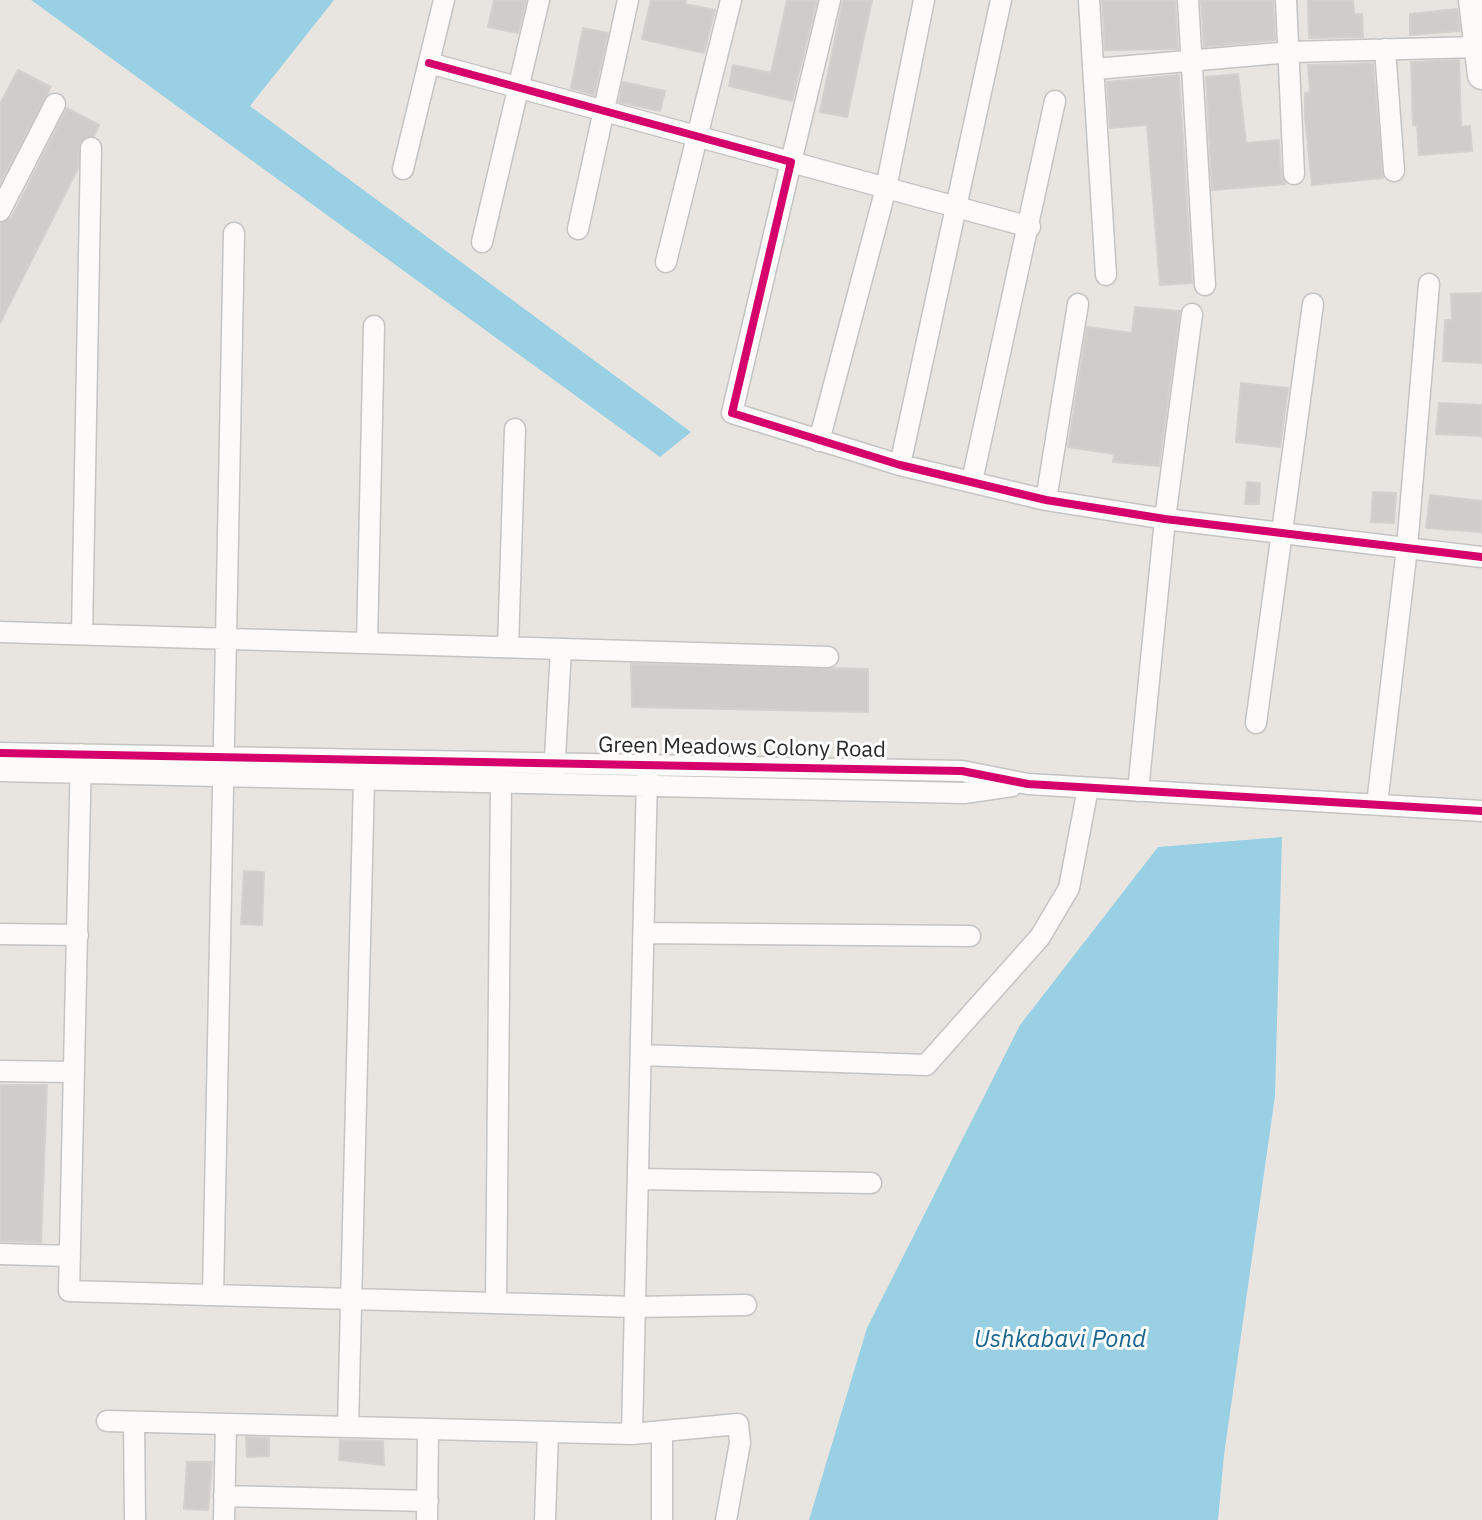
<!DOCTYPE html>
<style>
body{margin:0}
canvas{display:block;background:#e8e5e1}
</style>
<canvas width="1482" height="1520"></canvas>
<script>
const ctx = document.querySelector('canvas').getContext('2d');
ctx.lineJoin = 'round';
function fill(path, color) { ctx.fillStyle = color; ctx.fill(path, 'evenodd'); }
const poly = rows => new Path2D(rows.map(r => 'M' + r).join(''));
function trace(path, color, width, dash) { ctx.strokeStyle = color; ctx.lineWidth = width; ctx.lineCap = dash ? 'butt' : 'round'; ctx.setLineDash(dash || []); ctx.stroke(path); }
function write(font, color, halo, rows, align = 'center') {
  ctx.font = font + ' "IBM Plex Sans",sans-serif'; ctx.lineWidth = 6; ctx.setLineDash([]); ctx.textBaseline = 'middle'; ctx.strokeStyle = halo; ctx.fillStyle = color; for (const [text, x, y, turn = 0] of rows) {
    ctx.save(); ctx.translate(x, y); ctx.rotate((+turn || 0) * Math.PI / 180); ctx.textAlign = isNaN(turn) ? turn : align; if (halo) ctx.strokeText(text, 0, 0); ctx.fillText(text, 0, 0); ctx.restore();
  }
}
fill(poly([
 [31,0,334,0,250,106,691,432,660,457],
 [1282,837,1275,1096,1224,1455,1218,1520,809,1520,867,1328,1020,1025,1158,847]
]), '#9ad0e4');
const building = poly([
 [494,0,526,0,518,33,488,27,494,0],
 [651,0,686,0,685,4,715,10,704,53,642,39,651,0],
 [787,0,817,0,792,101,729,86,733,65,771,73,787,0],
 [843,0,872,0,847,117,820,112,843,0],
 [1102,0,1175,0,1178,49,1105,50,1102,0],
 [1201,0,1273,0,1275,40,1204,47,1201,0],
 [1308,0,1353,0,1354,14,1362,14,1363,37,1309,38,1308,0],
 [1457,9,1460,31,1410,35,1410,14,1457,9],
 [583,28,608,33,594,95,571,88,583,28],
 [1459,60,1461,127,1470,126,1472,151,1419,155,1417,125,1413,125,1411,62,1459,60],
 [1373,63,1383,178,1312,185,1305,117,1305,93,1310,92,1308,65,1373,63],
 [18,70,51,87,0,183,0,104,18,70],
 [1238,74,1246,143,1279,140,1281,175,1286,184,1212,190,1206,77,1238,74],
 [1179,75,1192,283,1160,285,1147,125,1110,128,1107,82,1179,75],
 [623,82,665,91,660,111,619,102,623,82],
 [67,108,99,125,94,136,80,142,78,168,0,323,0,224,12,217,67,108],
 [1482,293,1482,363,1443,361,1445,320,1452,320,1451,294,1482,293],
 [1135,307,1180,311,1159,466,1113,462,1114,454,1068,447,1087,327,1132,333,1135,307],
 [1241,383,1288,388,1280,447,1236,442,1241,383],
 [1439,403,1482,405,1482,436,1436,434,1439,403],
 [1247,482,1260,483,1259,504,1245,504,1247,482],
 [1373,492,1396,493,1394,523,1371,522,1373,492],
 [1430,495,1482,501,1482,532,1426,528,1430,495],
 [631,664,868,669,868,712,632,707,631,664],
 [244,871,264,872,262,925,241,924,244,871],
 [0,1085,47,1085,41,1242,0,1241,0,1085],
 [246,1437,269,1438,269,1456,247,1457,246,1437],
 [340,1440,383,1441,384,1465,339,1460,340,1440],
 [187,1462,212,1462,208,1510,184,1509,187,1462]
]);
fill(building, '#cfcdca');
trace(building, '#d3d0cd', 2);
const minor = poly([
 [830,0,791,162,1030,227],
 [1089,0,1106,275],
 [1188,0,1205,285],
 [1286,0,1294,174],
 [1385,49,1394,171],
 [429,63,791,162,732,413,900,465,1046,500,1165,519,1482,557],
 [1095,69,1291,52,1477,47],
 [403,169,444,0],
 [0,211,55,104],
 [578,229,628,0],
 [482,242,539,0],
 [666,262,731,0],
 [819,441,886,188,924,0],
 [900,465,1001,0],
 [972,481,1055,101],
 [1046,500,1078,304],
 [0,632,828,657],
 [82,634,91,148],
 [367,643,374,326],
 [508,647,515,429],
 [1256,723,1313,304],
 [0,753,962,771,1028,784,1482,811],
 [81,754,69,1291,635,1307,746,1305],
 [0,771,964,793,1012,786],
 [554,776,561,649],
 [1138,791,1165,519,1192,314],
 [1377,804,1407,548,1429,284],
 [644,933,970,936],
 [0,934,78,935],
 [641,1055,926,1065,1040,937,1069,888,1088,788],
 [0,1071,74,1072],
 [638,1179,871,1183],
 [0,1254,70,1256],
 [213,1295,234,233],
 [496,1303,501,783],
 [107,1421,632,1434,738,1424,740,1443,726,1520],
 [134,1422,135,1520],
 [348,1427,364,779],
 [632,1434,647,774],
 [224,1496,428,1501],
 [224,1520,226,1424],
 [427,1520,428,1429],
 [545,1520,548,1432],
 [662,1520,662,1431]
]);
const secondary = poly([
 [1473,0,1482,75]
]);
trace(minor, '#c4c4c3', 23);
trace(secondary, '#c4c4c3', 31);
trace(minor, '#fcfbfa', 20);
trace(secondary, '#fcfbfa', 28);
trace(poly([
 [429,63,791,162,732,413,900,465,1046,500,1165,519,1482,557],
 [0,753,962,771,1028,784,1482,811]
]), '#d6006c', 8);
write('22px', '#2a2a2a', '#fff', [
 ["Green Meadows Colony Road",742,748,1]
]);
write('italic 24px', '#186691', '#fff', [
 ["Ushkabavi Pond",1060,1340]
]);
</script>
